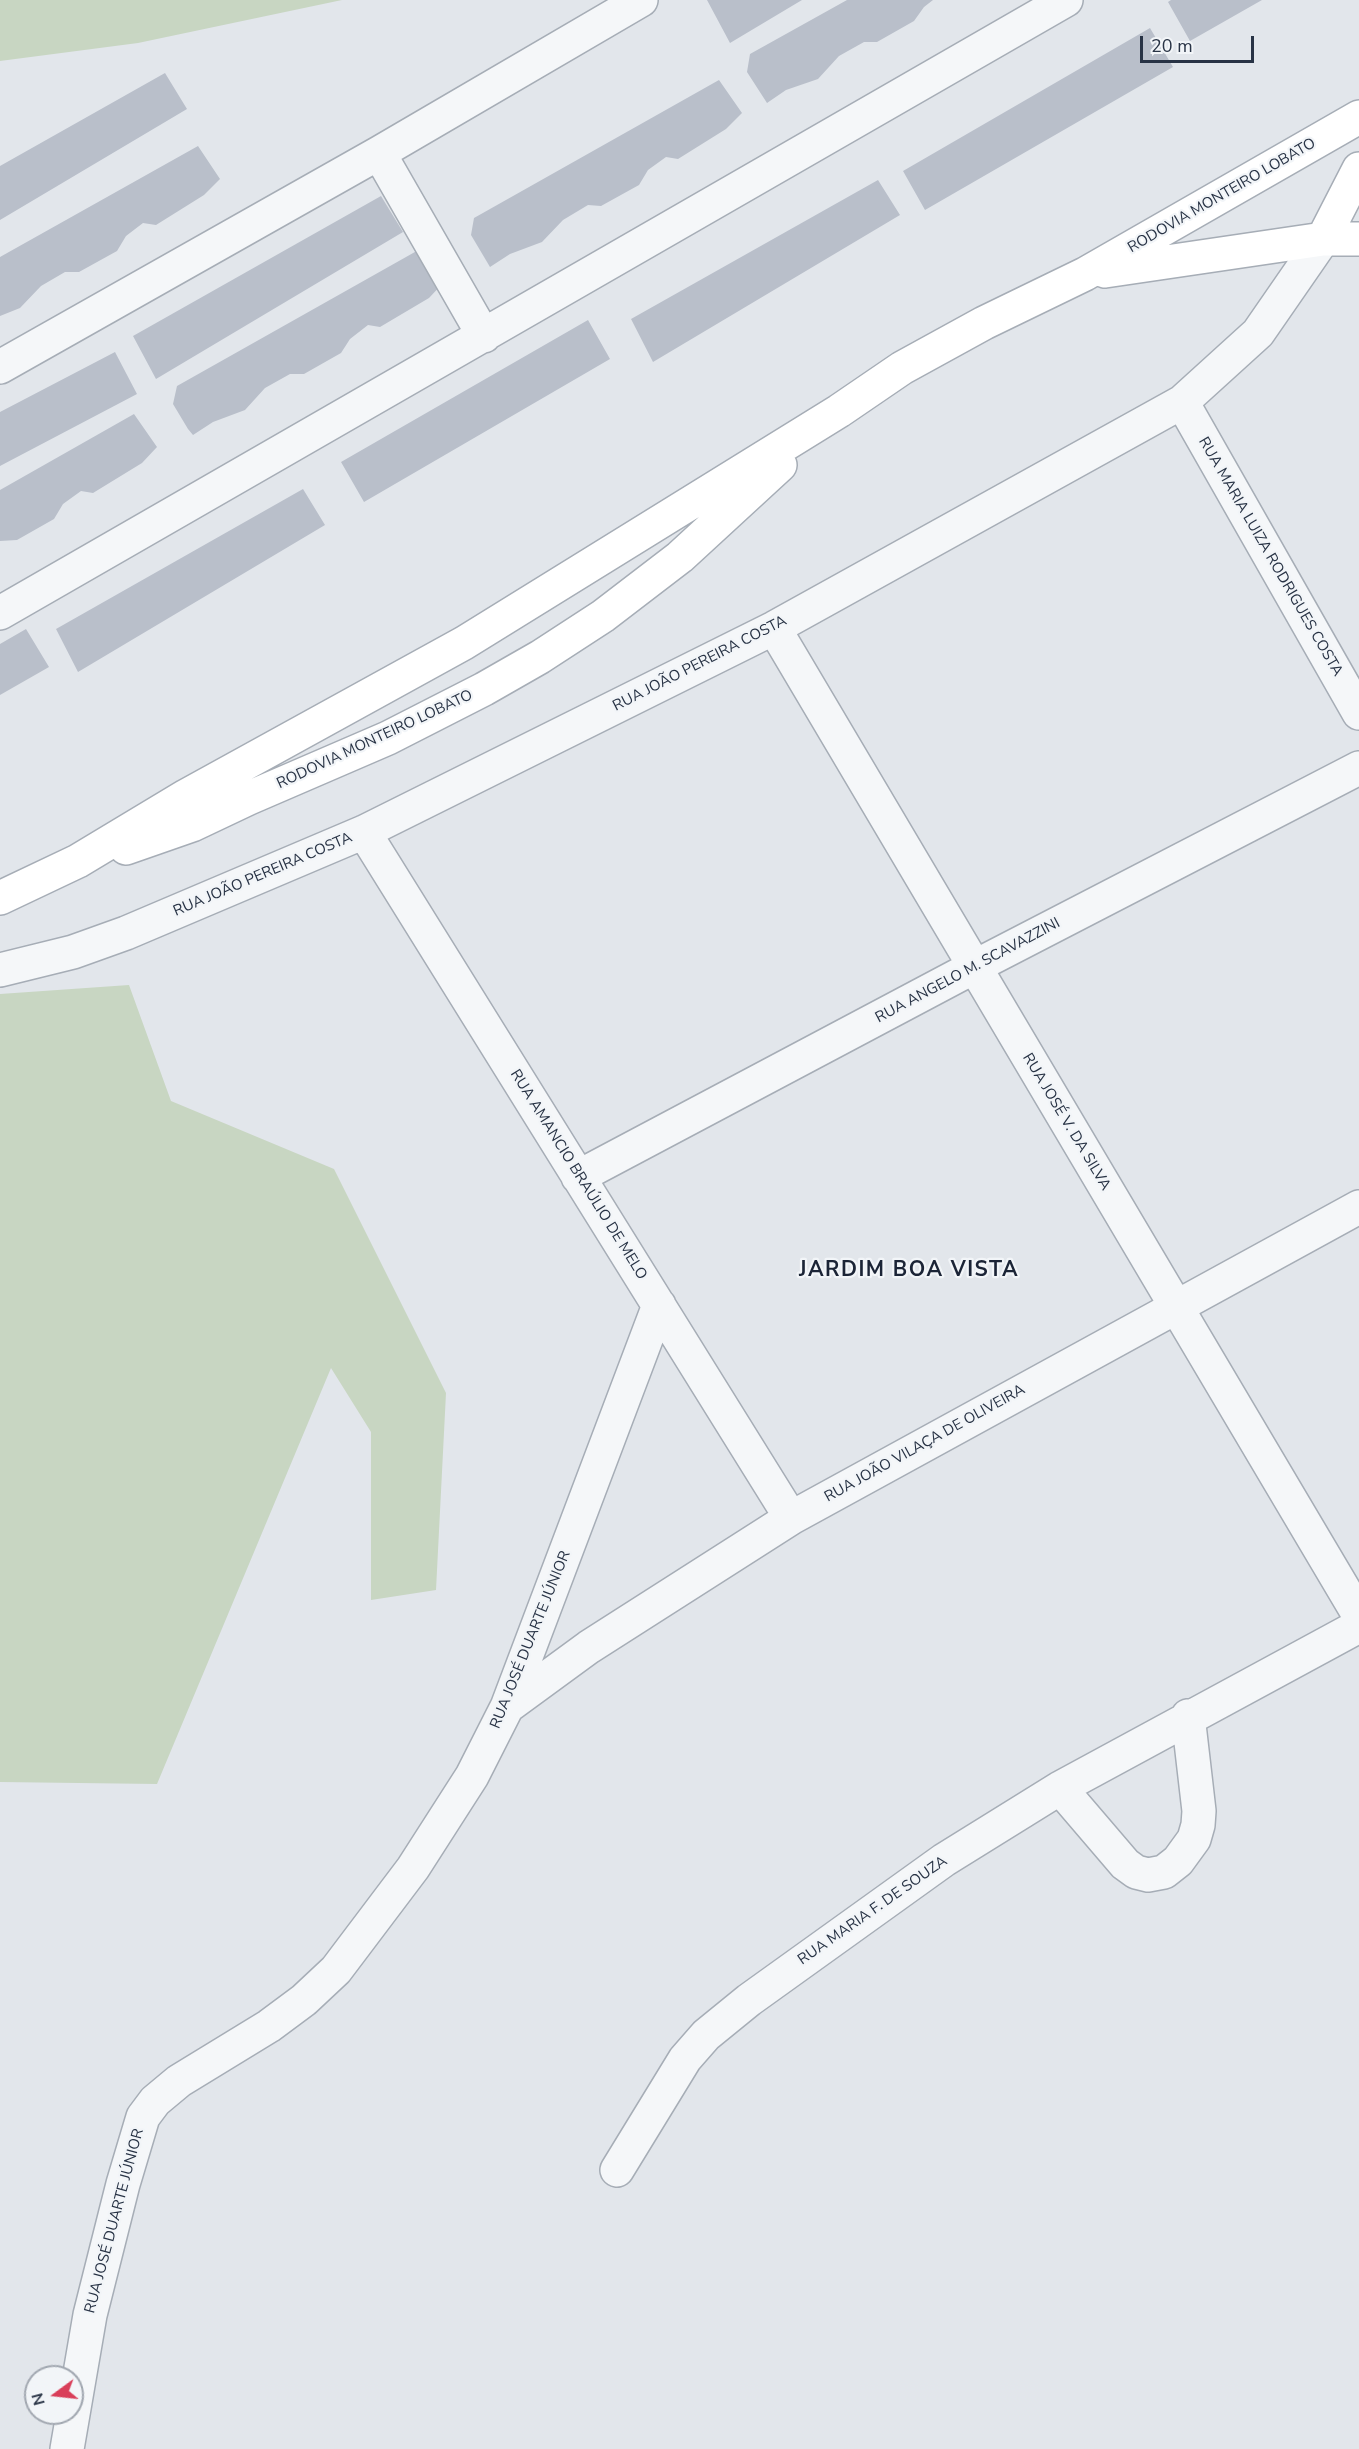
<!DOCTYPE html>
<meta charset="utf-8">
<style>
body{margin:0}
#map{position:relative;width:1359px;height:2449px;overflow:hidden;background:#e2e6eb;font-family:"Nunito Sans",sans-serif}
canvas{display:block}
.north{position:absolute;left:24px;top:2365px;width:60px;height:60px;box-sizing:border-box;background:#f2f5f8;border:2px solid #a1a7b0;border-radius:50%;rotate:255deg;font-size:16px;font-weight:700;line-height:24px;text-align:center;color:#283345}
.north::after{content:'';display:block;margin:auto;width:21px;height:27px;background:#d93e59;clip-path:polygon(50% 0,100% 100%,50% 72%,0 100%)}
.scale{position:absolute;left:1140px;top:36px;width:114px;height:27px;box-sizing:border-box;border:3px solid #283345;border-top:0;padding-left:8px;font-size:18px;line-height:21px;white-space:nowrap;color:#283345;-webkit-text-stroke:4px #f2f5f8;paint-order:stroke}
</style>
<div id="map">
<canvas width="1359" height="2449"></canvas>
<div class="north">N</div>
<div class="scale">20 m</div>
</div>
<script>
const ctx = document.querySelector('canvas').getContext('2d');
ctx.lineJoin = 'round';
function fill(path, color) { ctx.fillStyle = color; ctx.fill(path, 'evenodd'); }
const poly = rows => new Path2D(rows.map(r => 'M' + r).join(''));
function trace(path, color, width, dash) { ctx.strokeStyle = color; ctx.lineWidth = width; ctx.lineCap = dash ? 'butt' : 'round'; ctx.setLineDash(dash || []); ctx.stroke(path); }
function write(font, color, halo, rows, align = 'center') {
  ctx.font = font + ' "Nunito Sans",sans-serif'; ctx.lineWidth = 4.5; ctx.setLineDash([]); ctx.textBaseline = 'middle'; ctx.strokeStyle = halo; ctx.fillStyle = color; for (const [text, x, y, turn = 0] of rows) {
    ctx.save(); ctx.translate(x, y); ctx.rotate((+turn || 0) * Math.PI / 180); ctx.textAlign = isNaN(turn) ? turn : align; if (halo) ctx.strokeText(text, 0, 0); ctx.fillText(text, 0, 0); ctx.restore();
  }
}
fill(poly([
 [0,0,342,0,138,43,0,61],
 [129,985,171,1101,334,1169,446,1393,436,1590,371,1600,371,1432,331,1368,157,1784,0,1782,0,994]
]), '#c8d6c2');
fill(poly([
 [707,0,802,0,730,43],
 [847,0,933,0,924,7,914,21,877,42,864,42,839,56,818,79,786,90,767,103,747,72,750,54],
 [1171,0,1262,0,1190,41,1168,2],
 [1150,28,1173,67,925,210,903,171],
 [165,73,187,109,0,220,0,166],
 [719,80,742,113,726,129,678,159,666,157,648,170,639,185,601,206,588,205,563,220,542,242,510,254,490,267,471,235,474,218],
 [198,146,220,179,204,195,156,225,143,223,126,236,117,251,79,272,65,272,41,286,20,308,0,316,0,257],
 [878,180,900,215,653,362,631,319],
 [381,196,403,232,156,379,133,336],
 [422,248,445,281,429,298,380,327,368,325,350,339,341,353,304,374,290,374,265,388,245,410,213,422,193,435,188,429,173,404,177,386],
 [588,320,610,359,364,502,341,462],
 [115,352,137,394,0,466,0,412],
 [134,414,157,447,142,463,93,493,81,491,63,504,54,519,17,540,0,541,0,490],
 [303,489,325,525,78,672,56,629],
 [26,629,49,667,0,695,0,644]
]), '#b9bfca');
const street = poly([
 [379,153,484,336],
 [0,367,379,153,641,0],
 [1182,402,1359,713],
 [0,613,1066,0],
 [774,628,1359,1615],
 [364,832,791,1518],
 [0,970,73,952,126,933,364,832,774,628,1182,402,1258,333,1323,239],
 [578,1177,974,967,1359,768],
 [507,1707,589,1647,791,1518,1359,1207],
 [1060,1788,1125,1864,1136,1872,1148,1875,1164,1872,1178,1861,1194,1839,1198,1825,1199,1811,1188,1716],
 [617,2170,685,2059,706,2035,749,2000,944,1860,1060,1788,1359,1626],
 [67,2449,90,2315,123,2184,143,2117,155,2101,179,2081,269,2026,304,2000,336,1970,413,1868,472,1776,507,1707,659,1305]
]);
const secondary = poly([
 [1323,239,1359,169],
 [1105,271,1323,239,1359,239],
 [126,848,192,825,249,798,388,738,484,689,540,657,603,616,680,557,780,465],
 [0,898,78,861,186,796,464,643,839,411,902,368,984,323,1085,274,1359,117]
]);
trace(street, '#a6adb6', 36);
trace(secondary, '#a6adb6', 36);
trace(street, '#f5f7f9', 33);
trace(secondary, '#fff', 33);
write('15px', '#283345', '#f2f5f8', [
 ["RODOVIA MONTEIRO LOBATO",1222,196,-30],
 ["RUA MARIA LUIZA RODRIGUES COSTA",1270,557,60],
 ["RUA JOÃO PEREIRA COSTA",700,664,-27],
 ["RODOVIA MONTEIRO LOBATO",375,740,-25],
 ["RUA JOÃO PEREIRA COSTA",263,875,-23],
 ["RUA ANGELO M. SCAVAZZINI",968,971,-28],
 ["RUA JOSÉ V. DA SILVA",1066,1122,59],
 ["RUA AMANCIO BRAÚLIO DE MELO",578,1175,58],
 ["RUA JOÃO VILAÇA DE OLIVEIRA",925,1444,-29],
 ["RUA JOSÉ DUARTE JÚNIOR",531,1640,-68],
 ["RUA MARIA F. DE SOUZA",873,1911,-35],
 ["RUA JOSÉ DUARTE JÚNIOR",115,2221,-75]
]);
ctx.letterSpacing = '1.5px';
write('bold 21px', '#1b2436', '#f2f5f8', [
 ["JARDIM BOA VISTA",909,1271]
]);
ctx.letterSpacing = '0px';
</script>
